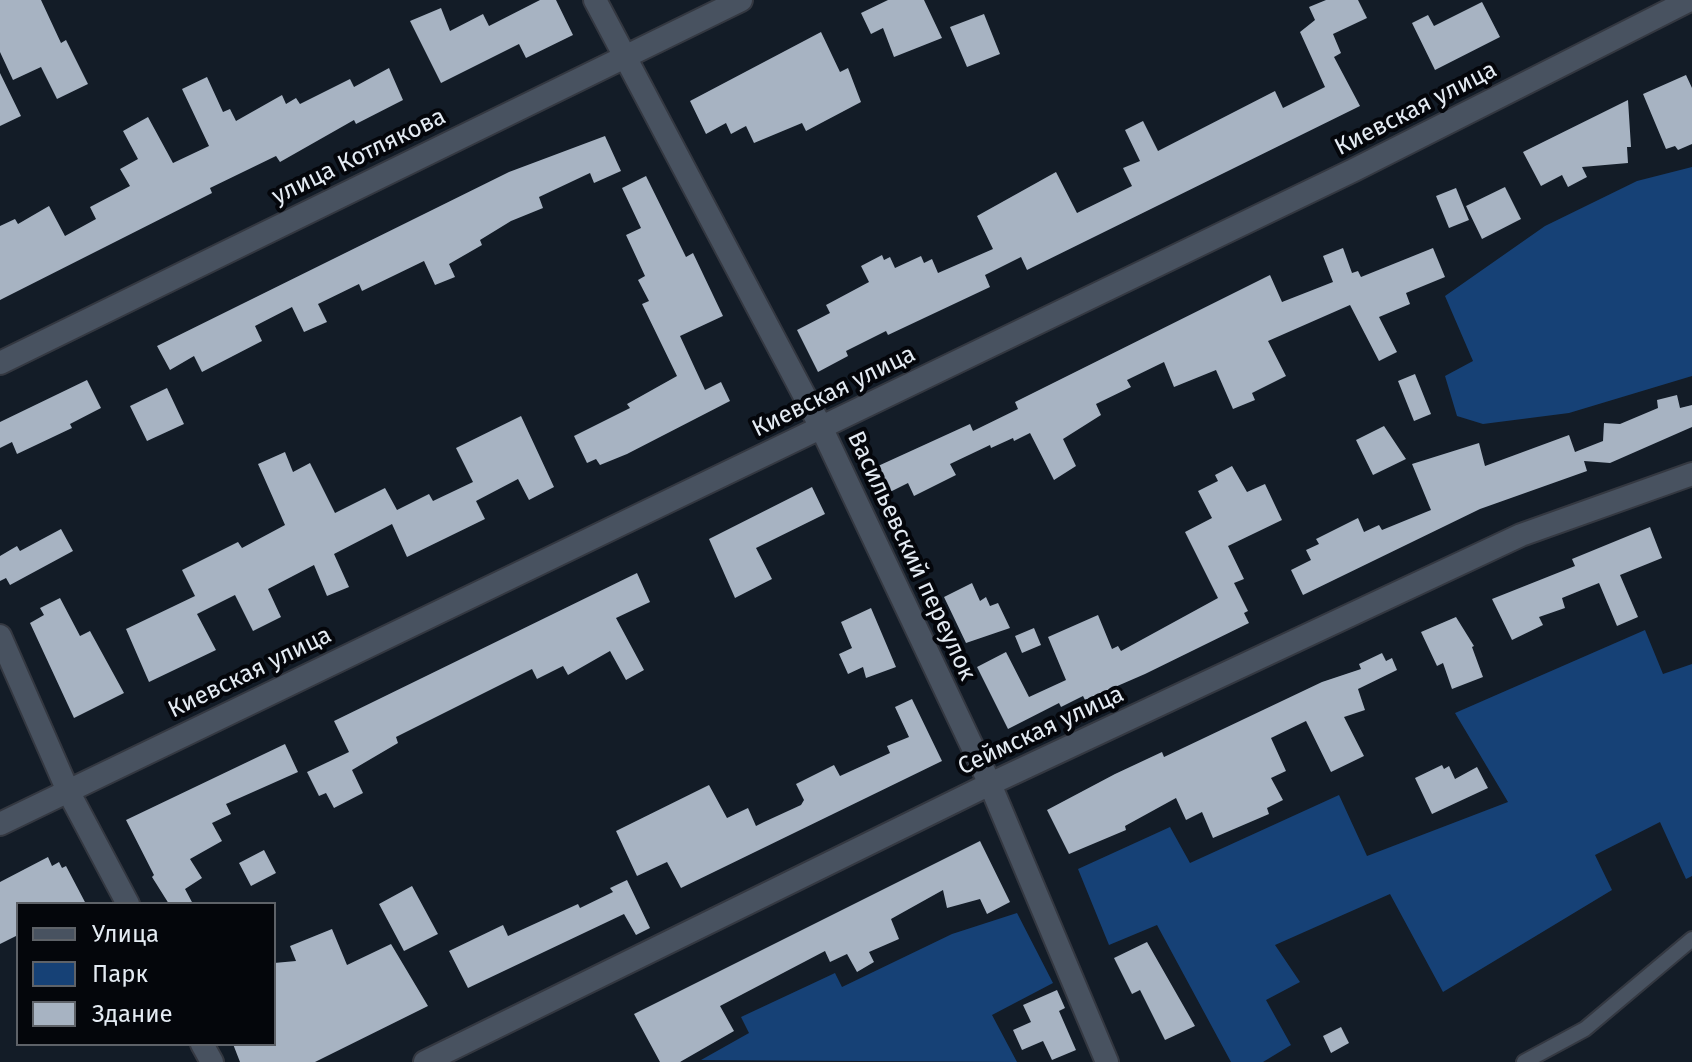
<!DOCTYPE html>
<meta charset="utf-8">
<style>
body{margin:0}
#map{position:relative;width:1692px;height:1062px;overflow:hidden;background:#131c27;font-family:"Fira Sans",sans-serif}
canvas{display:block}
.legend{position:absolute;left:16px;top:902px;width:260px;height:144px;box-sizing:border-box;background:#04060b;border:2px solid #5e6268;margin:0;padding:10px 14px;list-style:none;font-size:24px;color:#e4ebf3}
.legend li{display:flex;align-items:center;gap:16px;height:40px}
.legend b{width:40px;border:2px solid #5e6268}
</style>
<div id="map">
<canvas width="1692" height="1062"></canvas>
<ul class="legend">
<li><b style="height:10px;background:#485260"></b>Улица</li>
<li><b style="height:22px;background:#164176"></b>Парк</li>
<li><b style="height:22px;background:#a7b3c2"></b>Здание</li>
</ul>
</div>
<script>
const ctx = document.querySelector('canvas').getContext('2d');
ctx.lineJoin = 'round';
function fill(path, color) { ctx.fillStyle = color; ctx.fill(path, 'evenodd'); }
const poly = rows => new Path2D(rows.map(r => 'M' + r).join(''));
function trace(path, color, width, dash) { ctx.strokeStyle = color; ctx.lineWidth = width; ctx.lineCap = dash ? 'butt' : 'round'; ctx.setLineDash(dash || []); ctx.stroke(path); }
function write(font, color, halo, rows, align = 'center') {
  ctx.font = font + ' "Fira Sans",sans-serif'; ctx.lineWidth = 8; ctx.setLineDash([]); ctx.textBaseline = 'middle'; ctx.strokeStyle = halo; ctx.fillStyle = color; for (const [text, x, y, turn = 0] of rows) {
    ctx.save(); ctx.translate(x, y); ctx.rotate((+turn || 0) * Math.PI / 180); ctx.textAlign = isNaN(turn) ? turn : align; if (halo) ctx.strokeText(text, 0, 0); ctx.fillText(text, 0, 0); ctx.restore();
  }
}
fill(poly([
 [1692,167,1692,376,1569,413,1483,424,1457,416,1445,376,1473,361,1445,296,1545,226,1637,181],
 [1645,630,1663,674,1692,664,1692,876,1686,879,1660,822,1595,855,1612,890,1443,992,1390,894,1275,945,1300,982,1266,1000,1291,1045,1263,1062,1231,1062,1157,925,1109,945,1078,869,1170,827,1190,863,1339,795,1367,856,1508,802,1455,713],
 [1017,913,1053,983,992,1015,1017,1062,701,1060,749,1033,741,1017,835,973,842,987,952,934]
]), '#164176');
fill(poly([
 [0,0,41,0,61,43,66,40,88,84,57,99,41,67,13,80,0,52],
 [540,0,556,0,573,35,526,58,519,44,441,83,410,21,441,8,450,31,483,14,489,26],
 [888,0,924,0,942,38,894,57,883,28,871,34,861,13],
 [1326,0,1358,0,1367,18,1333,34,1341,53,1334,57,1360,106,1027,270,1021,257,985,275,990,287,888,335,886,331,846,351,848,356,818,372,797,330,830,313,826,305,869,282,861,266,882,255,884,260,890,257,895,268,921,256,924,263,932,259,938,273,993,249,977,216,1056,172,1077,213,1132,186,1123,168,1140,161,1125,130,1143,121,1158,151,1275,91,1283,108,1325,87,1300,32,1315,20,1309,7],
 [1482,2,1500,37,1435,70,1412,23,1428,15,1434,26],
 [984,14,1000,54,967,67,950,27],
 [821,32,840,72,848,68,861,102,806,131,802,123,754,143,746,126,731,134,726,123,706,134,690,101],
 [389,68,403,100,356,124,354,120,280,162,276,156,210,188,212,193,0,300,0,226,15,219,18,224,49,206,65,236,96,219,90,207,130,186,120,169,138,159,123,131,148,117,173,163,209,146,182,89,207,77,223,112,230,109,236,121,282,95,286,104,296,98,300,104,350,79,354,87],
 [0,73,21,116,0,126],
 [1686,75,1692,88,1692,144,1678,150,1675,146,1666,149,1643,94],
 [1628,100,1631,147,1627,147,1628,163,1582,167,1587,177,1568,187,1562,175,1541,186,1523,152],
 [605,136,621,171,594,183,590,173,539,197,543,208,511,221,480,240,482,245,449,264,455,277,435,285,424,261,362,291,359,284,318,304,327,322,304,332,292,307,255,326,262,341,202,372,194,356,170,370,157,346,509,172],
 [646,176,686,257,693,253,723,316,680,336,705,390,721,382,730,401,627,454,600,465,596,459,587,463,574,436,630,408,627,404,677,376,642,304,649,301,638,280,645,276,626,235,641,228,622,188],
 [1505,187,1521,219,1482,239,1466,206],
 [1456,188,1469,220,1449,228,1436,196],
 [1343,248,1352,273,1358,271,1361,277,1433,248,1445,277,1406,293,1410,304,1379,317,1397,352,1379,361,1350,305,1268,341,1286,376,1252,393,1255,400,1233,409,1216,370,1174,387,1164,362,1127,380,1131,387,1096,404,1101,415,1063,439,1076,466,1054,480,1030,433,1014,441,1013,438,991,448,990,445,950,464,956,475,914,496,908,483,890,492,878,466,970,424,973,431,1018,409,1015,402,1270,275,1282,302,1333,282,1323,256],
 [1415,374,1431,414,1414,421,1398,381],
 [87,380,101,408,70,424,72,428,17,454,12,442,0,448,0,422],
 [167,388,184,424,147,441,130,406],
 [1677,395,1680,408,1692,405,1692,427,1610,463,1584,461,1587,471,1480,509,1303,595,1291,570,1311,560,1306,550,1319,544,1316,539,1358,518,1364,532,1379,525,1382,530,1431,510,1412,464,1479,443,1485,466,1569,435,1575,452,1603,441,1604,423,1620,424,1658,408,1657,400],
 [521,416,554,487,529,500,518,479,476,501,485,519,407,557,392,524,334,554,349,587,327,596,314,565,268,589,281,617,253,631,235,595,197,614,216,650,149,682,126,629,195,596,182,570,238,542,242,548,285,525,258,464,285,452,293,472,310,463,335,513,385,488,397,510,429,494,433,501,473,482,456,448],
 [1384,426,1406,459,1373,475,1356,440],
 [1232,466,1247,492,1265,484,1282,520,1228,546,1244,579,1234,583,1248,611,1244,613,1249,623,1145,674,1085,700,1083,696,1061,707,1059,703,1008,729,977,667,1006,652,1029,697,1066,680,1048,637,1098,615,1112,649,1118,646,1121,651,1218,598,1185,532,1212,518,1198,491,1218,481,1215,475],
 [812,487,825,514,756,548,772,579,735,598,709,539],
 [1650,527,1662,558,1620,575,1638,617,1617,626,1599,583,1562,598,1565,608,1539,617,1543,625,1512,640,1492,599,1575,566,1572,559],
 [61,529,73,551,10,585,6,578,0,581,0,556,17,546,20,551],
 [637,573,650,602,616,618,644,670,626,680,610,651,568,675,563,666,537,679,532,669,396,737,398,743,352,770,363,793,334,808,326,793,319,796,307,772,349,752,334,721],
 [972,583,980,601,986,597,990,606,998,603,1010,628,966,643,944,597],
 [60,598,80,636,90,631,124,693,74,718,30,623,44,615,40,608],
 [871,608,896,667,866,678,863,667,848,674,839,654,852,648,841,622],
 [1456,617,1474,646,1472,647,1483,677,1452,689,1443,663,1437,666,1421,632],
 [1034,628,1041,645,1022,653,1015,636],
 [1382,653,1386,661,1392,658,1397,670,1358,689,1365,710,1344,717,1364,756,1331,772,1306,721,1271,738,1286,771,1271,778,1283,800,1267,808,1269,814,1213,838,1202,812,1186,820,1176,798,1125,826,1126,830,1069,854,1047,810,1115,774,1162,752,1164,757,1322,682,1361,669,1359,664],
 [912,699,942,761,681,888,667,862,637,876,616,831,709,785,727,818,748,808,756,826,764,822,801,805,804,800,796,784,834,765,840,776,890,753,887,746,909,737,895,707],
 [285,744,298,772,226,804,231,814,212,823,222,841,190,859,202,878,185,889,193,904,169,904,152,877,154,875,126,820],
 [1442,765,1444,769,1449,766,1455,779,1477,767,1488,788,1432,814,1415,778],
 [980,841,1010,902,987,914,980,899,947,908,943,890,891,919,899,939,869,952,874,962,857,972,847,954,830,962,825,951,720,1006,734,1031,680,1062,660,1062,634,1014],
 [264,850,276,873,251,886,239,863],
 [48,857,52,866,59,862,62,868,66,866,86,904,18,904,18,935,0,944,0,882],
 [627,880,650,928,636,935,624,914,468,988,449,951,503,925,508,936,578,904,580,908,613,892,610,888],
 [412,886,438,934,404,951,379,904],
 [332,929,347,965,391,944,428,1006,315,1062,240,1062,233,1044,274,1044,274,963,296,961,290,946],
 [1147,942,1195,1026,1165,1040,1140,990,1132,994,1114,958],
 [1057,990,1065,1008,1059,1011,1076,1050,1052,1060,1043,1041,1022,1050,1013,1030,1031,1022,1023,1005],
 [1341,1027,1349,1043,1331,1053,1323,1036]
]), '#a7b3c2');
const service = poly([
 [1524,1062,1585,1029,1692,939]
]);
const minor = poly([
 [595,0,821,427,990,784,1107,1062],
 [0,363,741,0],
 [0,636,68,791,128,904],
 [0,824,1354,170,1688,1],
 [202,1044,212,1062],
 [425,1062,990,784,1521,535,1692,474]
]);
trace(service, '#343841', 18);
trace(minor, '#343841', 26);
trace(service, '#485260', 14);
trace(minor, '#485260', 22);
write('24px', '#e4ebf3', '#04060b', [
 ["Киевская улица",1416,109,-27],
 ["улица Котлякова",359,157,-26],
 ["Киевская улица",834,392,-26],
 ["Васильевский переулок",911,556,65],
 ["Киевская улица",250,673,-26],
 ["Сеймская улица",1041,731,-25]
]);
</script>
